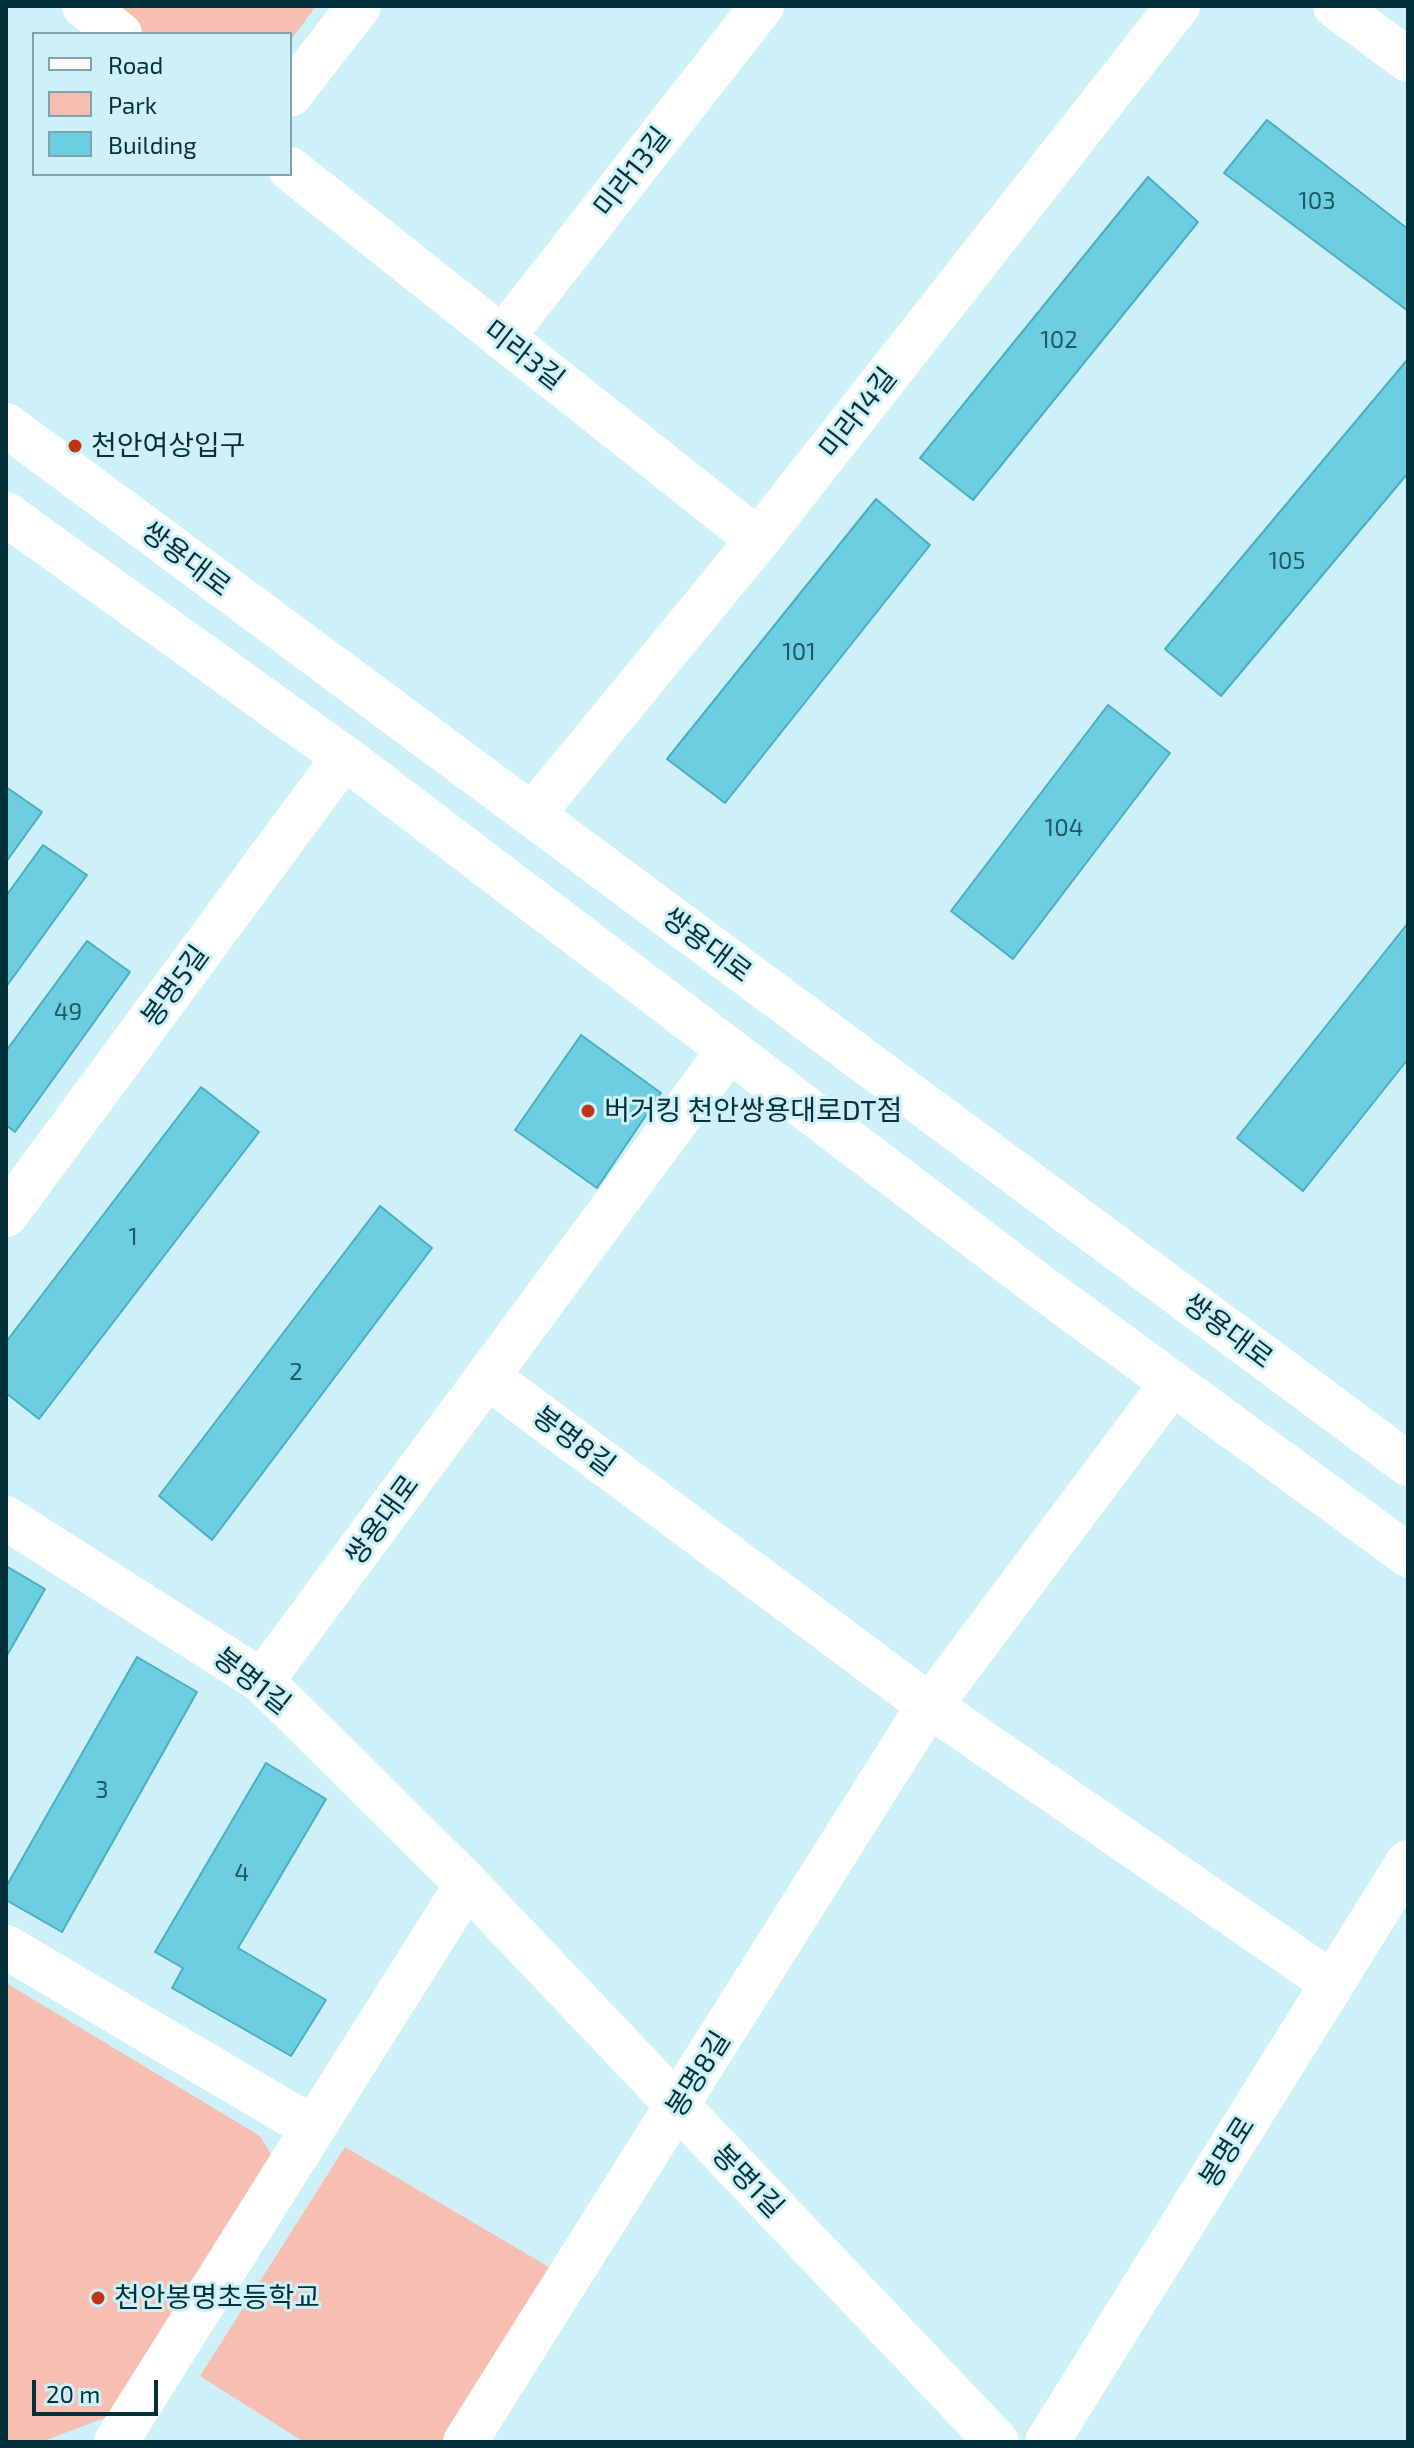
<!DOCTYPE html>
<meta charset="utf-8">
<style>
body{margin:0}
#map{position:relative;width:1414px;height:2448px;overflow:hidden;background:#cef1f9;font-family:"Exo 2",sans-serif}
canvas{display:block}
.frame{position:absolute;inset:0;border:8px solid #043139;pointer-events:none}
.legend{position:absolute;left:32px;top:32px;width:260px;height:144px;box-sizing:border-box;background:#cef1f9;border:2px solid #7da4ac;margin:0;padding:10px 14px;list-style:none;font-size:24px;color:#043139}
.legend li{display:flex;align-items:center;gap:16px;height:40px}
.legend b{width:40px;border:2px solid #7da4ac}
.scale{position:absolute;left:32px;top:2380px;width:126px;height:36px;box-sizing:border-box;border:4px solid #043139;border-top:0;padding-left:10px;font-size:24px;line-height:28px;white-space:nowrap;color:#043139;-webkit-text-stroke:6px #cef1f9;paint-order:stroke}
</style>
<div id="map">
<canvas width="1414" height="2448"></canvas>
<div class="frame"></div>
<ul class="legend">
<li><b style="height:10px;background:#fff"></b>Road</li>
<li><b style="height:22px;background:#f8beb1"></b>Park</li>
<li><b style="height:22px;background:#6dcee2"></b>Building</li>
</ul>
<div class="scale">20 m</div>
</div>
<script>
const ctx = document.querySelector('canvas').getContext('2d');
ctx.lineJoin = 'round';
function fill(path, color) { ctx.fillStyle = color; ctx.fill(path, 'evenodd'); }
const poly = rows => new Path2D(rows.map(r => 'M' + r).join(''));
function trace(path, color, width, dash) { ctx.strokeStyle = color; ctx.lineWidth = width; ctx.lineCap = dash ? 'butt' : 'round'; ctx.setLineDash(dash || []); ctx.stroke(path); }
function write(font, color, halo, rows, align = 'center') {
  ctx.font = font + ' "Exo 2","Noto Sans KR",sans-serif'; ctx.lineWidth = 6; ctx.setLineDash([]); ctx.textBaseline = 'middle'; ctx.strokeStyle = halo; ctx.fillStyle = color; for (const [text, x, y, turn = 0] of rows) {
    ctx.save(); ctx.translate(x, y); ctx.rotate((+turn || 0) * Math.PI / 180); ctx.textAlign = isNaN(turn) ? turn : align; if (halo) ctx.strokeText(text, 0, 0); ctx.fillText(text, 0, 0); ctx.restore();
  }
}
fill(poly([
 [104,6,316,6,290,41,290,34,143,34],
 [6,1983,260,2136,271,2154,107,2417,41,2442,6,2442],
 [345,2147,554,2270,447,2442,304,2442,200,2376]
]), '#f8beb1');
const building = poly([
 [1267,120,1408,229,1408,311,1224,173,1267,120],
 [1148,177,1198,222,973,500,920,458,1148,177],
 [1408,359,1408,473,1221,696,1165,649,1408,359],
 [876,499,930,545,725,803,667,759,876,499],
 [1108,705,1170,753,1013,959,951,911,1108,705],
 [6,787,42,812,6,862,6,787],
 [43,845,87,875,6,987,6,896,43,845],
 [1408,923,1408,1059,1303,1191,1237,1138,1408,923],
 [87,941,130,972,15,1132,6,1125,6,1051,87,941],
 [581,1035,661,1093,597,1188,515,1130,581,1035],
 [201,1087,259,1132,39,1419,6,1393,6,1342,201,1087],
 [380,1206,432,1248,212,1540,159,1496,380,1206],
 [6,1566,45,1589,6,1657,6,1566],
 [137,1657,197,1692,62,1932,6,1900,6,1887,137,1657],
 [266,1763,326,1799,238,1948,326,2000,291,2056,172,1988,183,1968,155,1952,266,1763]
]);
fill(building, '#6dcee2');
trace(building, '#4aadc0', 2);
trace(poly([
 [84,6,120,34],
 [1335,6,1408,60],
 [290,95,359,6],
 [290,169,758,540],
 [502,338,762,6],
 [532,815,758,540,1178,6],
 [6,1215,344,757],
 [488,1377,930,1706,1332,1983],
 [6,1518,262,1681,467,1884,997,2442],
 [262,1681,729,1050],
 [6,1947,313,2128],
 [116,2442,467,1884],
 [465,2442,918,1722,1172,1383],
 [1047,2442,1408,1862]
]), '#fff', 44);
trace(poly([
 [6,425,1408,1464],
 [6,514,344,757,1041,1287,1408,1555]
]), '#fff', 44);
for (const [x, y, r, color] of [
 [75,446,8,"#bf3419"],
 [588,1111,8,"#bf3419"],
 [98,2298,8,"#bf3419"]
]) { const dot = new Path2D(); dot.arc(x, y, r, 0, 2 * Math.PI); ctx.fillStyle = color; ctx.fill(dot); trace(dot, '#cef1f9', 3); }
write('24px', '#1e5863', null, [
 ["103",1317,201],
 ["102",1059,340],
 ["105",1287,561],
 ["101",799,652],
 ["104",1064,828],
 ["49",68,1012],
 ["1",133,1237],
 ["2",296,1372],
 ["3",102,1790],
 ["4",242,1873]
]);
write('28px', '#043139', '#cef1f9', [
 ["미라13길",632,172,-52],
 ["미라3길",524,355,38],
 ["미라14길",858,413,-52],
 ["쌍용대로",186,559,37],
 ["쌍용대로",707,945,37],
 ["봉명5길",175,986,-54],
 ["쌍용대로",1228,1331,37],
 ["봉명8길",574,1441,37],
 ["쌍용대로",382,1520,-54],
 ["봉명1길",252,1681,38],
 ["봉명8길",698,2074,-58],
 ["봉명로",1227,2152,-58],
 ["봉명1길",748,2181,46]
]);
write('28px', '#043139', '#cef1f9', [
 ["천안여상입구",91,446],
 ["버거킹 천안쌍용대로DT점",604,1111],
 ["천안봉명초등학교",114,2298]
], 'left');
</script>
